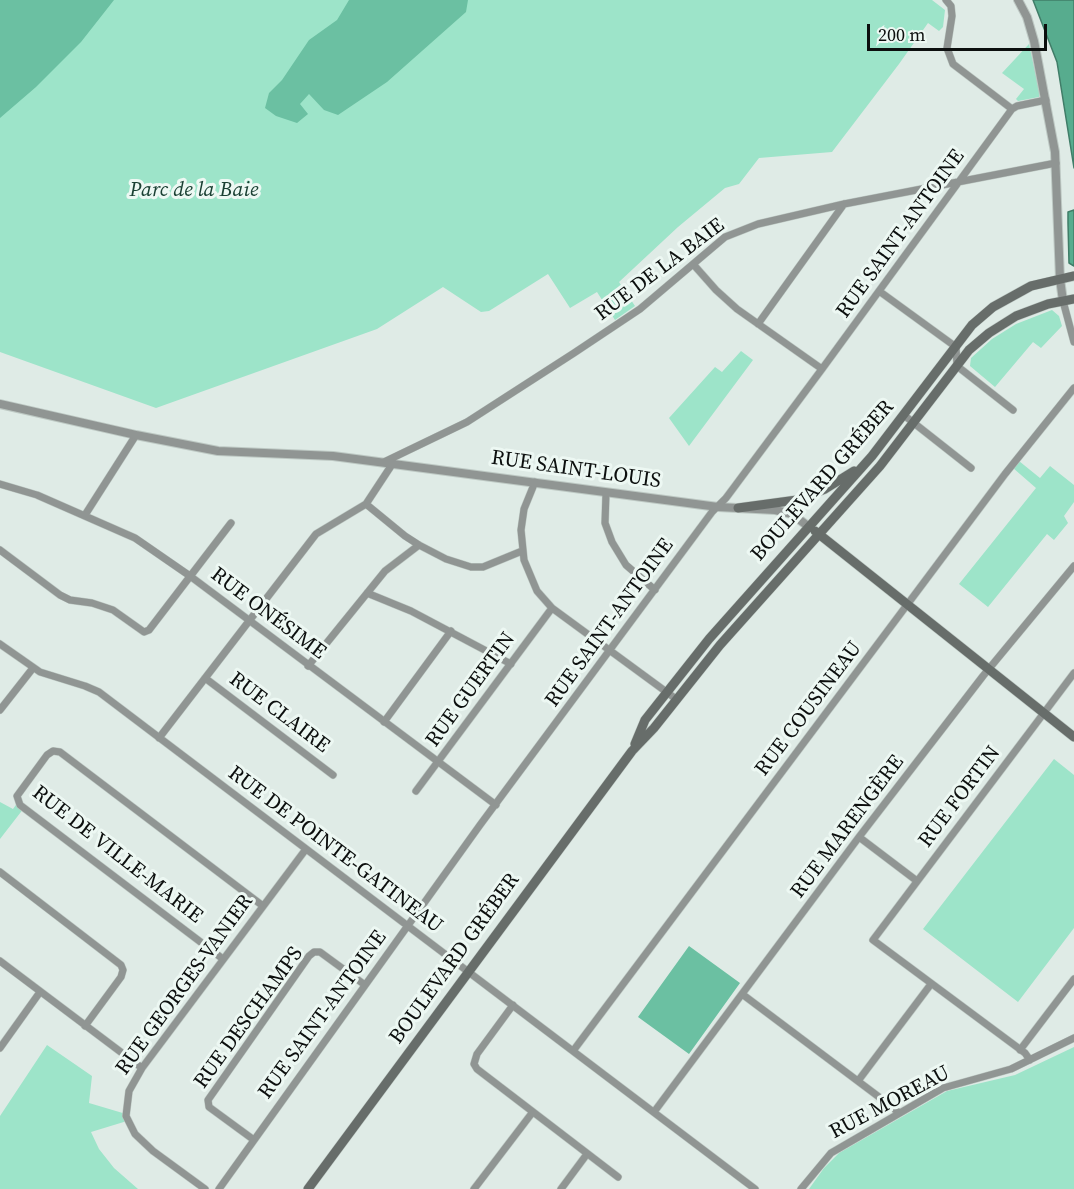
<!DOCTYPE html>
<meta charset="utf-8">
<style>
body{margin:0}
#map{position:relative;width:1074px;height:1189px;overflow:hidden;background:#dfebe6;font-family:"Source Serif 4",serif}
canvas{display:block}
.scale{position:absolute;left:867px;top:24px;width:180px;height:27px;box-sizing:border-box;border:3px solid #0c0f0e;border-top:0;padding-left:8px;font-size:18px;line-height:21px;white-space:nowrap;color:#0c0f0e;-webkit-text-stroke:4px #edf8f3;paint-order:stroke}
</style>
<div id="map">
<canvas width="1074" height="1189"></canvas>
<div class="scale">200 m</div>
</div>
<script>
const ctx = document.querySelector('canvas').getContext('2d');
ctx.lineJoin = 'round';
function fill(path, color) { ctx.fillStyle = color; ctx.fill(path, 'evenodd'); }
const poly = rows => new Path2D(rows.map(r => 'M' + r).join(''));
function trace(path, color, width, dash) { ctx.strokeStyle = color; ctx.lineWidth = width; ctx.lineCap = dash ? 'butt' : 'round'; ctx.setLineDash(dash || []); ctx.stroke(path); }
function write(font, color, halo, rows, align = 'center') {
  ctx.font = font + ' "Source Serif 4",serif'; ctx.lineWidth = 6; ctx.setLineDash([]); ctx.textBaseline = 'middle'; ctx.strokeStyle = halo; ctx.fillStyle = color; for (const [text, x, y, turn = 0] of rows) {
    ctx.save(); ctx.translate(x, y); ctx.rotate((+turn || 0) * Math.PI / 180); ctx.textAlign = isNaN(turn) ? turn : align; if (halo) ctx.strokeText(text, 0, 0); ctx.fillText(text, 0, 0); ctx.restore();
  }
}
fill(poly([
 [0,0,932,0,945,10,943,27,939,31,928,23,899,64,832,152,759,158,739,184,725,188,678,227,619,282,635,306,615,320,597,292,570,308,548,274,489,311,481,312,443,287,377,329,156,408,0,352],
 [1029,44,1039,90,1039,97,1018,101,1016,99,1024,89,1002,73],
 [1052,310,1059,316,1062,326,1041,348,1033,342,995,387,970,366,971,358,992,339,1016,324],
 [741,351,753,360,689,446,669,418,715,367,722,372],
 [1019,461,1040,478,1050,466,1074,485,1074,502,1064,516,1068,523,1054,540,1047,534,988,607,959,584,1036,488,1013,468],
 [1054,759,1074,775,1074,928,1018,1002,923,929],
 [0,802,13,809,18,802,24,808,0,839],
 [47,1045,92,1076,89,1103,126,1114,127,1121,91,1132,99,1149,114,1168,138,1189,0,1189,0,1116],
 [1074,1047,1074,1189,809,1189,824,1168,839,1153,947,1091,1015,1075]
]), '#9de4c9');
fill(poly([
 [0,0,114,0,81,42,36,87,0,118],
 [349,0,468,0,466,12,387,82,338,115,324,110,309,94,300,104,308,114,297,123,276,116,265,108,269,93,282,80,309,40,337,20],
 [689,946,740,983,689,1054,638,1017]
]), '#6bc0a2');
const water = poly([
 [1033,0,1074,0,1074,168,1057,62,1033,0],
 [1074,210,1074,266,1069,263,1068,223,1068,212,1074,210]
]);
fill(water, '#57ac8e');
trace(water, '#407d68', 1.5);
const minor = poly([
 [946,0,951,6,952,16,947,48,953,64,1012,109],
 [693,264,716,290,737,309,822,369],
 [879,291,956,347,957,366,1013,410],
 [1063,301,1074,342],
 [758,324,844,204],
 [905,416,971,468],
 [384,462,467,422,574,353,640,309,725,237,758,224,844,204,1056,163],
 [535,482,524,509,521,530,524,560,537,591,552,608,676,699],
 [0,484,37,495,135,538,190,576,496,805],
 [606,493,605,523,612,542,626,565,655,590],
 [366,504,405,536,419,545,446,559,471,567,483,567,522,551],
 [85,515,136,435],
 [0,550,60,595,70,600,92,603,113,610,144,632,149,630,231,523],
 [367,593,411,611,511,664],
 [0,644,40,672,85,686,99,692,755,1189],
 [308,666,385,571,419,545],
 [205,678,333,775],
 [0,710,33,668],
 [384,722,451,631],
 [159,738,316,534,366,504,393,463],
 [416,791,552,608],
 [859,837,917,881],
 [0,872,121,965,123,970,121,977,85,1026],
 [223,959,20,805,17,796,47,755,53,751,60,752,263,906],
 [0,961,142,1068],
 [742,994,891,1106,899,1113],
 [513,1005,477,1054,474,1064,477,1069,618,1177],
 [0,1048,40,992],
 [1020,1050,1074,979],
 [573,1051,1005,474,1074,388],
 [1030,1060,1025,1053,873,940,1074,673],
 [858,1081,931,984],
 [654,1112,859,837,983,676,1074,566],
 [254,1140,209,1107,208,1100,309,956,314,952,320,952,365,985],
 [205,1189,153,1151,135,1134,126,1116,129,1091,142,1068,306,849],
 [219,1189,480,825,712,512,726,498,822,369,1012,109,1017,106,1046,100],
 [474,1189,532,1113],
 [561,1189,587,1154],
 [801,1189,831,1153,943,1088,1011,1069,1074,1038]
]);
const tertiary = poly([
 [1018,0,1027,17,1034,41,1055,152,1060,279,1063,301],
 [0,404,136,435,218,451,333,456,718,507,775,510,792,514,809,527]
]);
const secondary = poly([
 [738,508,797,500,825,489,854,471],
 [815,531,1074,737],
 [635,744,645,720,709,639,872,456,972,325,993,307,1031,286,1074,276],
 [308,1189,632,751,654,728,720,645,880,466,969,350,989,333,1016,316,1048,304,1074,299]
]);
trace(minor, '#bdc8c3', 8);
trace(tertiary, '#bdc8c3', 10);
trace(secondary, '#bdc8c3', 10);
trace(minor, '#909593', 7);
trace(tertiary, '#909593', 8);
trace(secondary, '#676d6a', 9);
write('italic 21px', '#1a4033', '#edf8f3', [
 ["Parc de la Baie",194,191]
]);
write('21px', '#0c0f0e', '#edf8f3', [
 ["RUE SAINT-ANTOINE",901,234,-54],
 ["RUE DE LA BAIE",660,270,-37],
 ["RUE SAINT-LOUIS",576,470,8],
 ["BOULEVARD GRÉBER",823,481,-49],
 ["RUE ONÉSIME",268,614,37],
 ["RUE SAINT-ANTOINE",610,623,-54],
 ["RUE GUERTIN",471,690,-54],
 ["RUE COUSINEAU",809,709,-53],
 ["RUE CLAIRE",279,713,37],
 ["RUE FORTIN",960,797,-53],
 ["RUE MARENGÈRE",848,827,-53],
 ["RUE DE POINTE-GATINEAU",335,850,37],
 ["RUE DE VILLE-MARIE",117,855,38],
 ["BOULEVARD GRÉBER",455,959,-54],
 ["RUE GEORGES-VANIER",185,985,-54],
 ["RUE SAINT-ANTOINE",323,1015,-54],
 ["RUE DESCHAMPS",249,1018,-54],
 ["RUE MOREAU",890,1103,-28]
]);
</script>
